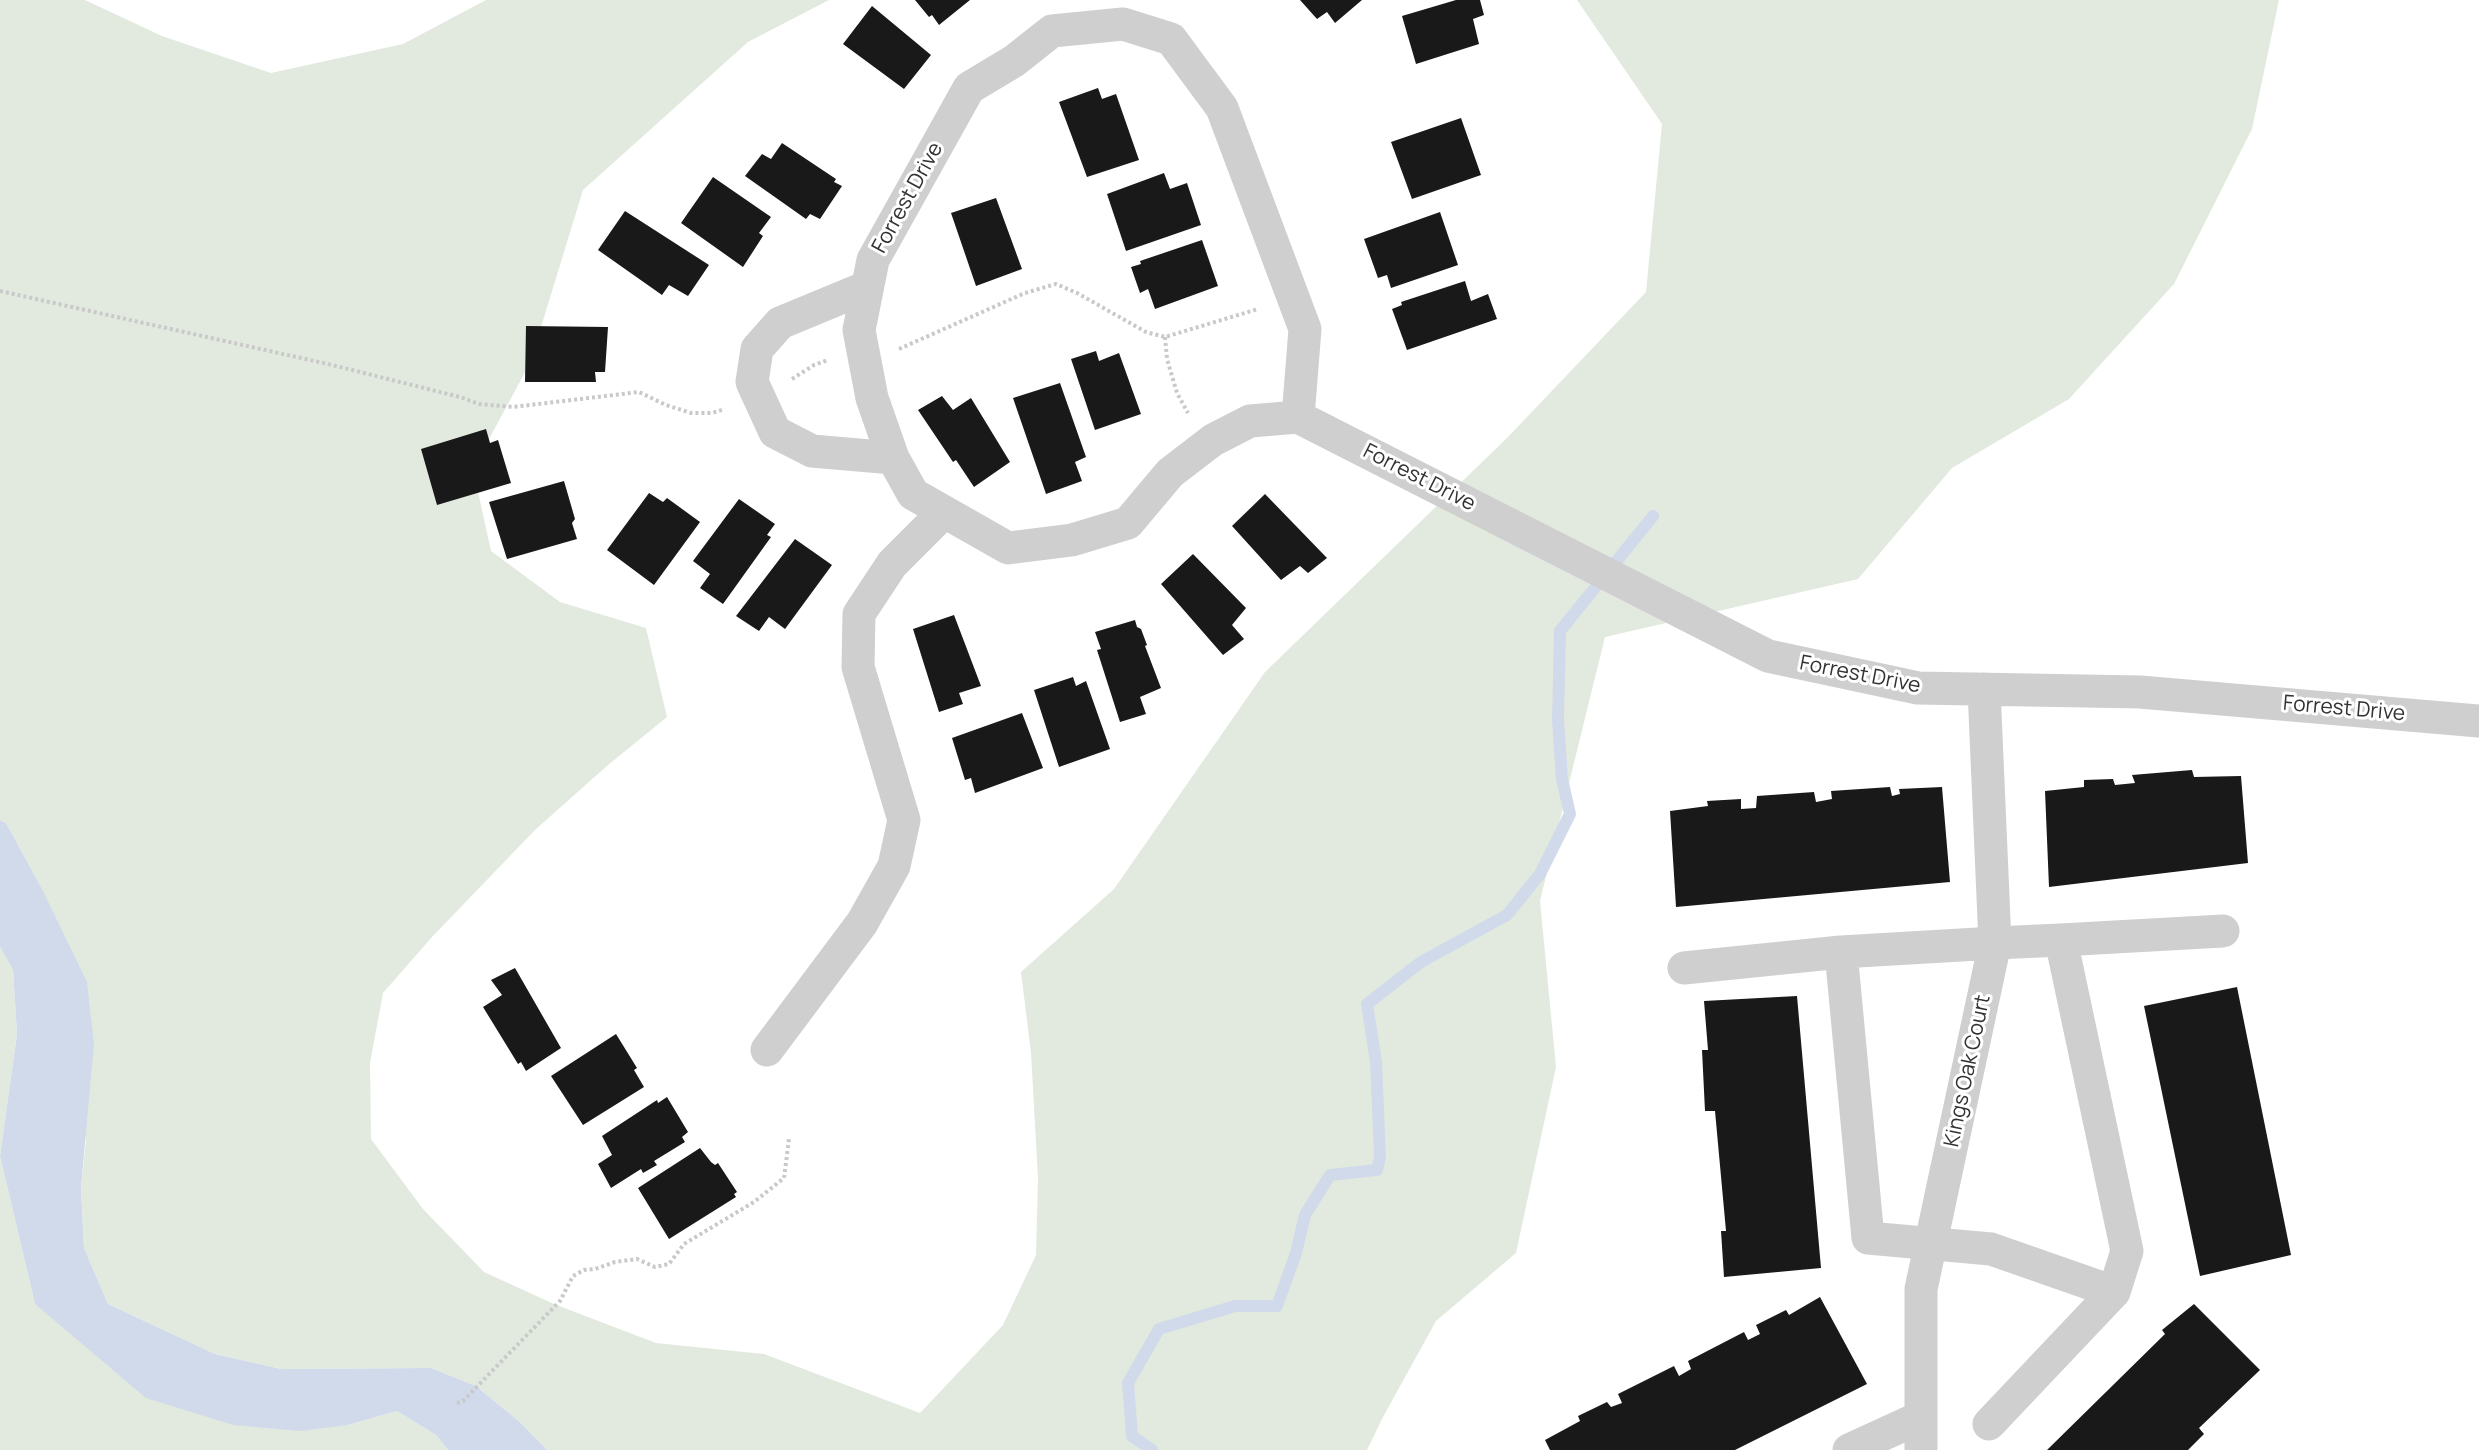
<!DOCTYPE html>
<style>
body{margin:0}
canvas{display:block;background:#fff}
</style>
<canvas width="2479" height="1450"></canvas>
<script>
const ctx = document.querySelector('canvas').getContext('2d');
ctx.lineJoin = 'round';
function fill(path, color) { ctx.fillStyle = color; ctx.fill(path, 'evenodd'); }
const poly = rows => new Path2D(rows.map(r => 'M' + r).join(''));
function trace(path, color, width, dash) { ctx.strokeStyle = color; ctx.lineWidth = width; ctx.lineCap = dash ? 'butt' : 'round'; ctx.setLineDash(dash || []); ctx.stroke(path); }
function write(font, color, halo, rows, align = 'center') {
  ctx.font = font + ' Manrope,sans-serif'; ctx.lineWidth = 6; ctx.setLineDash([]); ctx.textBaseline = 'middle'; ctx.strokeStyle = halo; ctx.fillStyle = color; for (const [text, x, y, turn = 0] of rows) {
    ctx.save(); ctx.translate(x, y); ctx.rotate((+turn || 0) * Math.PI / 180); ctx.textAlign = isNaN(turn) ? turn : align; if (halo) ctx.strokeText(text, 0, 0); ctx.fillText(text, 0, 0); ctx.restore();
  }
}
fill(poly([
 [0,0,85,0,162,36,271,73,403,44,486,0,829,0,748,42,583,190,530,363,473,469,491,551,560,602,646,628,667,717,608,765,535,830,432,937,383,993,370,1063,371,1139,423,1209,484,1272,554,1304,656,1343,764,1354,920,1413,1003,1325,1036,1255,1038,1178,1031,1053,1021,972,1114,889,1265,672,1507,438,1646,292,1662,124,1577,0,2279,0,2252,129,2174,284,2069,399,1952,468,1858,579,1605,637,1540,901,1556,1067,1516,1253,1436,1321,1383,1417,1367,1450,547,1450,521,1423,476,1386,431,1368,281,1369,215,1354,108,1304,84,1248,81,1188,86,1140,41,887,6,823,0,820],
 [0,947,13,970,17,1034,0,1156,35,1304,348,1425,397,1411,436,1435,448,1450,0,1450]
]), '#e2eadf');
fill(poly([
 [0,820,6,823,41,887,87,982,94,1044,81,1188,84,1248,108,1304,215,1354,281,1369,431,1368,476,1386,521,1423,547,1450,448,1450,436,1435,397,1411,348,1425,300,1431,233,1425,146,1398,35,1304,0,1156,17,1034,13,970,0,947]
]), '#d1daea');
trace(poly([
 [1152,1450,1132,1436,1128,1383,1159,1329,1235,1306,1277,1306,1296,1253,1305,1215,1330,1175,1377,1170,1380,1157,1376,1062,1367,1004,1421,962,1507,915,1540,874,1570,814,1562,779,1558,720,1560,631,1653,516]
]), '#d1daea', 12);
fill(poly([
 [915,0,970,0,939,25,932,15,929,17],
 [1300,0,1362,0,1335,23,1327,12,1317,19],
 [1456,0,1480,0,1484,15,1473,19,1479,44,1416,64,1402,16],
 [872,6,931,55,904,89,843,44],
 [1098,88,1102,99,1116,94,1139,160,1087,177,1059,102],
 [1461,118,1481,175,1412,199,1391,142],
 [782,143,836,179,834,182,842,186,820,219,810,214,806,219,745,176,762,154,771,159],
 [1164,173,1170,189,1187,183,1201,225,1126,251,1107,194],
 [713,177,771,217,759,233,763,236,743,267,681,223],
 [996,198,1022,269,976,286,951,213],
 [625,211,709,265,688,296,669,285,662,295,598,250],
 [1440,212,1458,265,1391,288,1387,275,1378,278,1364,239],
 [1202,240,1218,286,1155,309,1148,289,1140,293,1131,267,1141,264,1140,261],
 [1465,281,1471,301,1488,294,1497,319,1407,350,1392,309,1402,305,1401,302],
 [526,326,608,327,605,372,595,372,596,382,525,382],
 [1096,351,1099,361,1119,353,1141,414,1095,430,1071,359],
 [1060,383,1086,457,1075,462,1082,481,1046,494,1013,398],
 [942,396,953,410,971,398,1010,462,974,487,956,460,953,462,918,410],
 [486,429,490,443,498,440,511,483,437,505,421,449],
 [564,481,575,519,572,523,577,539,507,559,489,502],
 [649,493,663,502,667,498,700,522,654,585,607,550],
 [1265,494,1327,558,1308,573,1300,566,1281,580,1232,526],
 [739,499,775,524,767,535,771,537,723,604,700,588,710,574,693,561],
 [795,539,832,565,785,629,769,617,759,631,736,616],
 [1193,554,1246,608,1232,625,1244,639,1223,655,1161,584],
 [954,615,981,686,959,693,963,704,939,712,913,629],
 [1135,620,1137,627,1141,629,1147,645,1145,646,1161,688,1140,697,1146,714,1120,722,1097,650,1101,649,1095,632],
 [1073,677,1076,686,1086,681,1110,749,1059,767,1034,690],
 [1022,713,1043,768,975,793,971,778,965,780,952,738],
 [2192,770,2194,777,2241,776,2248,863,2049,887,2045,791,2084,787,2084,780,2113,779,2115,785,2135,783,2132,775],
 [1890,787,1892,796,1900,794,1899,789,1942,787,1950,882,1676,907,1670,811,1708,806,1707,801,1741,799,1741,809,1756,808,1757,796,1814,792,1816,802,1832,799,1831,791],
 [515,968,561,1048,526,1071,521,1062,518,1064,483,1007,502,995,491,980],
 [2237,987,2291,1255,2200,1276,2144,1006],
 [1797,996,1821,1268,1724,1277,1721,1231,1726,1231,1715,1111,1705,1111,1702,1050,1708,1050,1704,1001],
 [616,1034,637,1068,634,1070,644,1087,583,1125,551,1076],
 [667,1097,688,1132,682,1137,685,1142,654,1161,657,1165,643,1173,641,1169,611,1188,598,1164,612,1155,602,1136,657,1100,658,1103],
 [700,1148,711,1162,715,1165,718,1163,737,1192,734,1194,736,1197,669,1239,638,1188],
 [1820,1297,1867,1384,1735,1450,1550,1450,1545,1440,1580,1421,1578,1416,1607,1402,1611,1407,1622,1403,1618,1394,1674,1366,1679,1376,1691,1369,1688,1361,1744,1332,1748,1340,1760,1334,1756,1325,1786,1310,1789,1315],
 [2194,1304,2260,1370,2199,1428,2204,1434,2188,1450,2047,1450,2165,1334,2162,1330]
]), '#191919');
trace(poly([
 [0,291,328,364,460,397,479,404,513,407,639,392,666,405,691,413,712,413,725,409],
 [1165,337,1167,359,1177,393,1188,413],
 [899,349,1025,293,1056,284,1077,293,1146,332,1165,337,1258,309],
 [792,379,814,365,828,360],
 [457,1403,463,1401,560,1301,573,1276,584,1270,595,1269,615,1262,637,1259,655,1267,669,1264,684,1244,754,1202,784,1178,789,1139]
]), '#c9c9c9', 4, [3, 3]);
trace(poly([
 [867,287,780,323,757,349,752,382,775,432,812,451,893,458],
 [1298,417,1250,421,1213,440,1170,473,1128,523,1072,540,1008,548,913,494,893,458,872,398,859,330,873,260,969,88,1014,61,1052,31,1123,24,1171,39,1222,108,1305,329,1298,417,1768,656,1918,688,2140,692,2479,721],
 [2061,940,2127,1251,2114,1292,1991,1249,1868,1238,1841,952,1995,943,2061,940,2223,931],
 [1684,968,1841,952],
 [767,1050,862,923,894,866,904,820,858,667,859,614,892,564,944,512],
 [1989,1424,2114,1292],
 [1849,1450,1921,1417],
 [1921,1450,1921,1289,1995,943,1984,689]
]), '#cfcfcf', 33);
write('21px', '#323232', '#fff', [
 ["Forrest Drive",908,198,-61],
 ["Forrest Drive",1419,478,27],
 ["Forrest Drive",1860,675,11],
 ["Forrest Drive",2344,709,5],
 ["Kings Oak Court",1968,1071,-78]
]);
</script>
